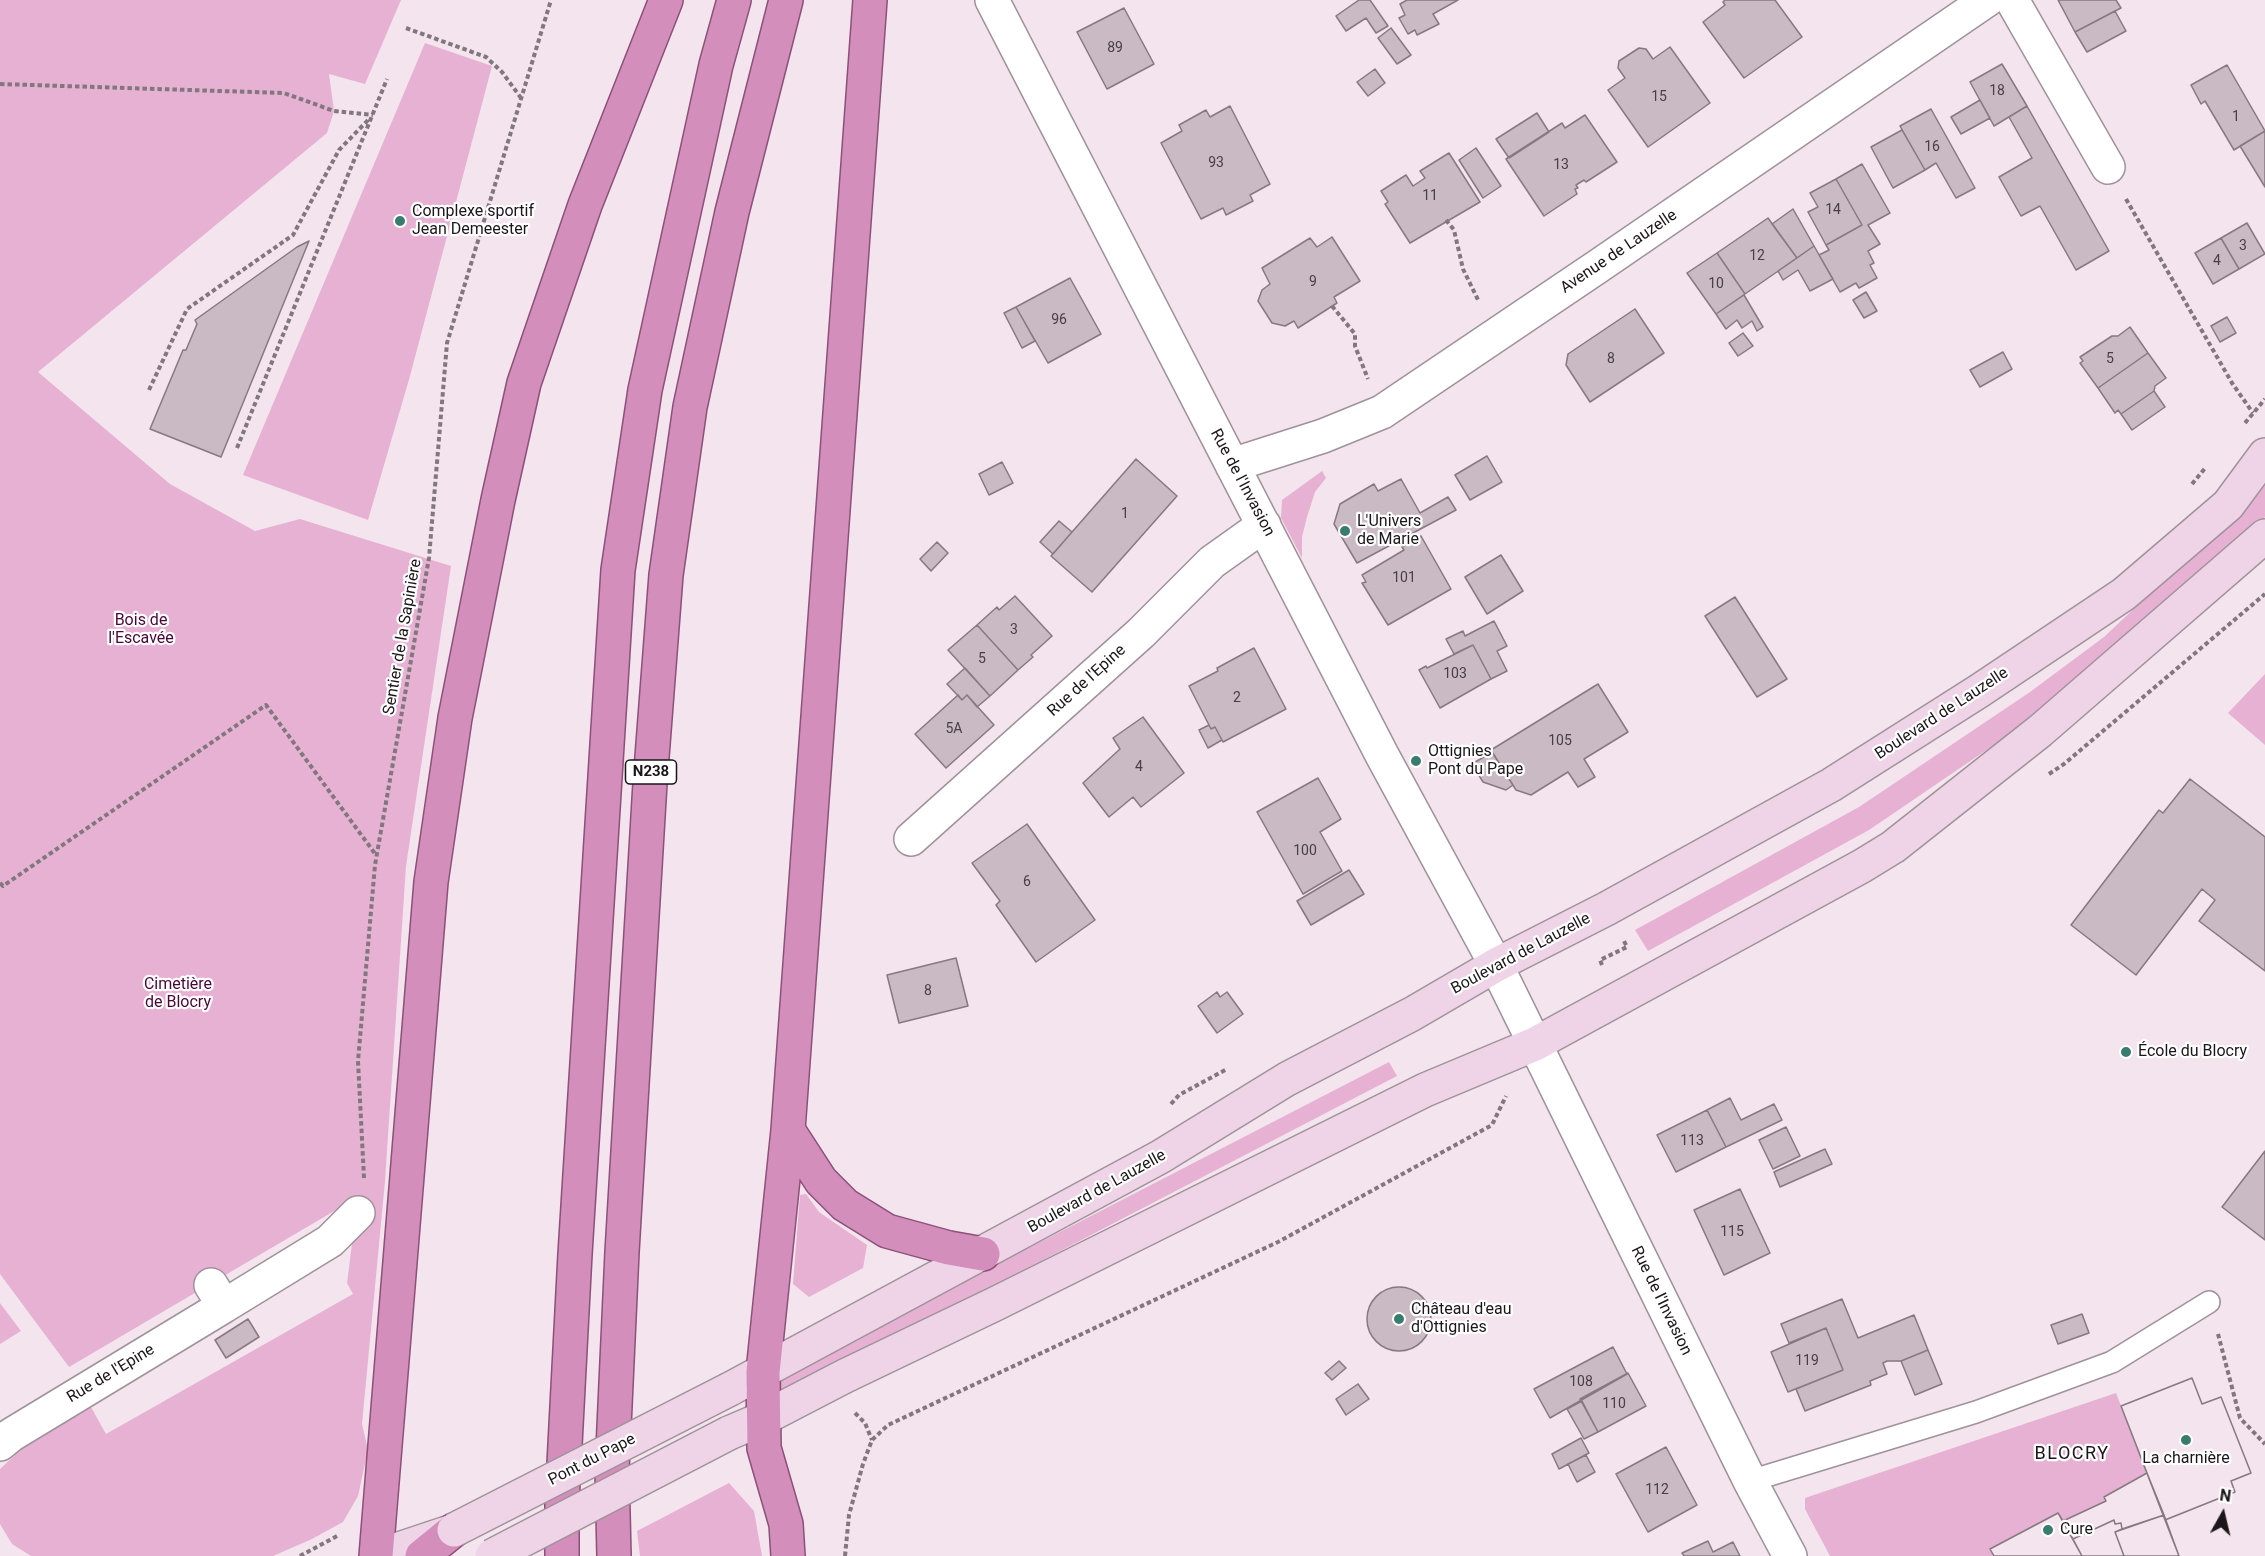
<!DOCTYPE html>
<meta charset="utf-8">
<style>
body{margin:0}
#map{position:relative;width:2265px;height:1556px;overflow:hidden;background:#f3e4ed;font-family:Roboto,sans-serif}
canvas{display:block}
.north{position:absolute;left:2193px;top:1484px;width:60px;height:60px;-webkit-text-stroke:4px #fff;paint-order:stroke;rotate:8deg;font-size:16px;font-weight:700;line-height:24px;text-align:center;color:#1b1619}
.north::after{content:'';display:block;margin:auto;width:21px;height:27px;background:#1b1619;clip-path:polygon(50% 0,100% 100%,50% 72%,0 100%)}
</style>
<div id="map">
<canvas width="2265" height="1556"></canvas>
<div class="north">N</div>
</div>
<script>
const ctx = document.querySelector('canvas').getContext('2d');
ctx.lineJoin = 'round';
function fill(path, color) { ctx.fillStyle = color; ctx.fill(path, 'evenodd'); }
const poly = rows => new Path2D(rows.map(r => 'M' + r).join(''));
function trace(path, color, width, dash) { ctx.strokeStyle = color; ctx.lineWidth = width; ctx.lineCap = dash ? 'butt' : 'round'; ctx.setLineDash(dash || []); ctx.stroke(path); }
function write(font, color, halo, rows, align = 'center') {
  ctx.font = font + ' Roboto,sans-serif'; ctx.lineWidth = 4.5; ctx.setLineDash([]); ctx.textBaseline = 'middle'; ctx.strokeStyle = halo; ctx.fillStyle = color; for (const [text, x, y, turn = 0] of rows) {
    ctx.save(); ctx.translate(x, y); ctx.rotate((+turn || 0) * Math.PI / 180); ctx.textAlign = isNaN(turn) ? turn : align; if (halo) ctx.strokeText(text, 0, 0); ctx.fillText(text, 0, 0); ctx.restore();
  }
}
fill(poly([
 [0,0,401,0,365,84,329,74,334,111,327,133,38,372,170,484,255,531,300,519,451,566,406,866,385,1181,362,1424,368,1450,358,1496,343,1522,312,1539,273,1556,31,1556,12,1544,0,1524,0,1469,28,1443,87,1400,106,1434,353,1294,347,1283,358,1197,69,1367,0,1274],
 [425,43,492,66,410,376,368,520,243,475],
 [1322,471,1326,478,1315,492,1307,517,1302,537,1302,558,1281,518,1282,500],
 [2265,481,2265,517,2195,585,2060,700,1869,830,1648,951,1635,930,1859,807,2030,692,2104,637,2224,524],
 [2265,674,2265,745,2228,713],
 [1389,1062,1397,1076,785,1394,776,1389,776,1382,965,1281],
 [806,1194,819,1212,867,1245,863,1268,809,1297,793,1284,800,1195],
 [0,1303,21,1331,0,1344],
 [2116,1393,2147,1473,2104,1497,2106,1501,2063,1521,2058,1514,1990,1549,1994,1556,1830,1556,1805,1509,1805,1498],
 [729,1483,754,1511,762,1556,640,1556,637,1531]
]), '#e7b1d4');
const building = poly([
 [1359,0,1370,0,1388,26,1376,33,1366,18,1346,31,1336,16,1359,0],
 [1407,0,1458,0,1433,14,1439,24,1417,35,1415,30,1408,34,1399,18,1405,15,1400,4,1407,0],
 [1725,0,1775,0,1802,37,1744,78,1703,22,1725,5,1723,2,1725,0],
 [2058,0,2116,0,2121,8,2075,32,2058,0],
 [1124,8,1154,64,1107,89,1077,32,1124,8],
 [2115,11,2126,31,2087,52,2075,32,2115,11],
 [1391,28,1411,55,1397,64,1378,38,1391,28],
 [1670,47,1710,103,1648,147,1608,90,1625,78,1618,68,1619,61,1639,48,1646,49,1653,59,1670,47],
 [2002,64,2027,106,1994,126,1970,82,2002,64],
 [2227,65,2265,131,2234,150,2205,101,2201,104,2191,85,2227,65],
 [1375,69,1385,83,1368,96,1357,82,1375,69],
 [1980,100,1990,118,1961,134,1951,117,1980,100],
 [1230,106,1270,184,1250,195,1253,201,1226,215,1223,208,1201,219,1161,143,1182,131,1179,125,1206,110,1210,117,1230,106],
 [2027,106,2109,251,2076,270,2040,206,2021,216,1999,177,2032,158,2009,117,2027,106],
 [1931,109,1975,188,1956,198,1936,163,1925,170,1900,126,1931,109],
 [1537,113,1549,132,1509,158,1496,139,1537,113],
 [1585,115,1617,162,1586,182,1584,180,1576,185,1578,188,1575,189,1577,194,1544,216,1506,159,1562,123,1565,128,1585,115],
 [1902,130,1925,170,1893,188,1871,147,1902,130],
 [2265,131,2265,187,2240,146,2265,131],
 [1476,148,1501,186,1483,198,1459,160,1476,148],
 [1449,153,1480,202,1410,243,1385,204,1388,202,1381,191,1406,175,1413,186,1425,178,1420,171,1449,153],
 [1862,164,1890,213,1868,225,1880,244,1868,251,1874,263,1870,265,1877,278,1859,288,1856,283,1840,292,1819,255,1829,250,1826,245,1862,225,1836,179,1862,164],
 [1836,179,1862,225,1826,245,1808,212,1818,207,1810,193,1836,179],
 [1793,209,1814,246,1797,258,1772,224,1793,209],
 [1768,218,1797,258,1745,294,1717,253,1768,218],
 [2247,223,2265,254,2239,269,2221,238,2247,223],
 [1332,237,1360,281,1334,297,1337,303,1298,328,1294,321,1285,326,1272,323,1258,301,1262,290,1270,284,1262,268,1310,238,1317,247,1332,237],
 [2221,238,2239,269,2213,284,2195,253,2221,238],
 [309,241,221,457,150,429,183,350,186,350,197,324,195,320,297,247,309,241],
 [1814,246,1833,279,1810,291,1798,270,1783,280,1778,271,1814,246],
 [1717,253,1745,294,1716,314,1687,273,1717,253],
 [1070,278,1101,334,1048,363,1016,307,1070,278],
 [1866,292,1877,311,1864,318,1853,300,1866,292],
 [1744,295,1763,327,1757,331,1752,321,1742,328,1737,320,1726,329,1716,314,1744,295],
 [1016,307,1035,341,1022,348,1004,313,1016,307],
 [1635,309,1664,353,1590,402,1566,365,1568,354,1635,309],
 [2227,317,2236,333,2220,342,2211,326,2227,317],
 [2130,327,2148,353,2098,388,2080,363,2083,361,2080,357,2112,336,2118,336,2130,327],
 [1743,333,1753,346,1738,356,1729,343,1743,333],
 [2003,352,2012,369,1980,387,1970,370,2003,352],
 [2148,353,2166,378,2155,386,2154,391,2121,414,2118,410,2115,413,2098,388,2148,353],
 [2154,391,2165,407,2132,430,2121,414,2154,391],
 [1487,456,1502,482,1470,500,1455,475,1487,456],
 [1136,459,1177,496,1092,592,1051,556,1136,459],
 [1002,462,1013,483,989,495,979,474,1002,462],
 [1401,479,1420,513,1448,497,1456,510,1357,563,1334,524,1340,504,1374,484,1378,491,1401,479],
 [1059,521,1072,532,1053,554,1040,542,1059,521],
 [1421,536,1451,589,1388,625,1362,583,1366,582,1362,575,1404,550,1402,547,1421,536],
 [937,542,948,553,931,571,920,559,937,542],
 [1501,555,1523,591,1487,614,1465,577,1501,555],
 [1015,596,1052,636,1031,655,1033,657,1018,670,977,625,997,607,999,610,1015,596],
 [1735,597,1787,679,1757,697,1705,616,1735,597],
 [1494,621,1507,646,1497,651,1507,671,1491,679,1473,645,1454,654,1446,639,1463,631,1465,636,1494,621],
 [977,625,1018,670,990,696,948,650,977,625],
 [1473,645,1491,679,1440,708,1419,670,1426,666,1427,668,1473,645],
 [1254,648,1286,709,1223,742,1215,727,1211,729,1189,686,1218,671,1217,668,1254,648],
 [965,668,990,696,977,707,967,695,962,700,947,684,965,668],
 [1598,684,1628,732,1584,759,1595,777,1578,787,1568,772,1531,795,1516,790,1491,750,1598,684],
 [958,695,962,700,967,695,994,725,946,768,915,734,958,695],
 [1143,717,1184,773,1141,807,1133,797,1109,817,1083,783,1120,749,1113,738,1143,717],
 [1209,725,1211,729,1215,727,1222,740,1208,748,1199,730,1209,725],
 [1492,752,1513,785,1506,790,1483,782,1472,764,1492,752],
 [1318,778,1341,819,1320,832,1342,871,1303,894,1257,812,1318,778],
 [2190,779,2265,837,2265,971,2199,921,2215,900,2202,889,2136,975,2071,925,2159,810,2163,813,2190,779],
 [1027,824,1095,920,1036,962,996,905,1000,901,972,863,1027,824],
 [1349,870,1364,894,1311,925,1297,901,1349,870],
 [956,958,968,1006,899,1023,887,975,956,958],
 [1217,992,1220,997,1227,992,1243,1014,1217,1033,1198,1006,1217,992],
 [1730,1098,1741,1120,1774,1104,1782,1120,1726,1147,1707,1110,1730,1098],
 [1707,1110,1726,1147,1676,1172,1657,1135,1707,1110],
 [1786,1127,1800,1156,1773,1169,1759,1140,1786,1127],
 [1825,1149,1832,1164,1780,1187,1774,1172,1825,1149],
 [2265,1151,2265,1240,2222,1207,2265,1151],
 [1740,1189,1770,1253,1724,1275,1694,1210,1740,1189],
 '1367 1319a32 32 0 1 1 64 0a32 32 0 1 1-64 0Z',
 [1842,1299,1858,1338,1914,1315,1928,1350,1901,1361,1887,1361,1883,1363,1887,1374,1870,1381,1871,1385,1805,1411,1796,1389,1843,1370,1826,1328,1789,1343,1781,1324,1842,1299],
 [2082,1314,2089,1333,2058,1344,2051,1325,2082,1314],
 [248,1319,259,1337,226,1358,215,1340,248,1319],
 [1826,1328,1843,1370,1788,1392,1771,1352,1826,1328],
 [1613,1347,1627,1374,1550,1418,1534,1389,1613,1347],
 [1928,1350,1942,1384,1915,1395,1901,1361,1928,1350],
 [1339,1361,1346,1368,1332,1380,1325,1373,1339,1361],
 [1628,1373,1646,1406,1598,1432,1580,1399,1628,1373],
 [2192,1378,2202,1404,2221,1397,2251,1473,2231,1481,2235,1492,2165,1520,2179,1556,1994,1556,1990,1549,2058,1513,2063,1521,2106,1501,2104,1497,2147,1473,2121,1406,2192,1378],
 [2192,1378,2202,1404,2221,1397,2251,1473,2231,1481,2235,1492,2165,1520,2121,1406,2192,1378],
 [1358,1384,1369,1399,1346,1415,1336,1399,1358,1384],
 [1582,1401,1598,1432,1584,1439,1567,1409,1582,1401],
 [1581,1438,1589,1453,1559,1469,1552,1454,1581,1438],
 [1666,1447,1697,1505,1648,1532,1616,1474,1666,1447],
 [1586,1455,1595,1472,1577,1482,1568,1464,1586,1455],
 [2147,1473,2164,1515,2122,1529,2121,1523,2115,1524,2114,1520,2073,1539,2063,1521,2106,1501,2104,1497,2147,1473],
 [2058,1513,2082,1556,1994,1556,1990,1549,2058,1513],
 [2164,1515,2179,1556,2124,1556,2115,1532,2164,1515],
 [2114,1520,2115,1524,2121,1523,2122,1529,2115,1532,2124,1556,2082,1556,2073,1539,2114,1520],
 [1708,1541,1713,1552,1733,1542,1740,1556,1684,1556,1682,1553,1708,1541]
]);
fill(building, '#c9bac3');
trace(building, '#867981', 1.5);
const service = poly([
 [1750,1481,1976,1412,2112,1362,2209,1302]
]);
const minor = poly([
 [992,0,1382,755,1496,965,1750,1481,1790,1556],
 [2012,0,2108,167],
 [1232,465,1323,436,1382,412,1597,267,1987,0],
 [911,839,1141,633,1212,562,1264,525],
 [224,1306,330,1241,358,1213],
 [0,1444,11,1435,224,1306,211,1285]
]);
const secondary = poly([
 [730,1389,1160,1157,1287,1079,1412,1014,1496,965,1606,909,1831,785,1979,691,2124,594,2228,505,2265,455],
 [729,1433,764,1418,845,1376,995,1304,1425,1090,1535,1044,1862,866,1893,847,2040,731,2265,536],
 [378,1556,453,1531]
]);
const trunk = poly([
 [870,0,788,1130,821,1181,845,1205,887,1231,949,1248,983,1254],
 [788,1130,763,1372,764,1448,786,1524,788,1556],
 [376,1556,431,882,455,718,498,500,524,383,585,205,666,0],
 [422,1556,454,1530],
 [562,1556,562,1502,575,1254,618,570,645,390,716,65,734,0],
 [614,1556,612,1471,622,1252,650,783,666,575,690,407,732,212,786,0]
]);
trace(service, '#9f929a', 24);
trace(minor, '#9f929a', 36);
trace(secondary, '#9f929a', 36);
trace(trunk, '#8b5179', 36);
trace(poly([
 [406,28,486,57,502,72,521,98],
 [0,84,284,93,334,111,373,115],
 [2126,199,2232,383,2253,413],
 [1446,220,1454,230,1463,269,1479,302],
 [1332,306,1355,334,1355,346,1368,379],
 [149,390,187,309,293,235,339,150,370,118],
 [2245,423,2265,399],
 [237,448,387,79],
 [2192,484,2206,467],
 [2049,774,2064,764,2265,594],
 [0,883,3,886,266,705,376,855],
 [1602,965,1600,960,1627,947,1624,941],
 [1171,1104,1179,1095,1227,1069],
 [364,1178,358,1061,375,865,429,558,447,343,551,0],
 [2218,1334,2240,1418,2265,1444],
 [855,1413,865,1423,872,1440],
 [300,1556,339,1535],
 [845,1556,849,1515,863,1464,872,1440,888,1425,1278,1242,1492,1125,1506,1096]
]), '#81777d', 4, [4.5, 3]);
trace(service, '#fff', 21);
trace(minor, '#fff', 33);
trace(secondary, '#eed4e6', 33);
trace(trunk, '#d38ebc', 33);
const secondaryBridge = poly([
 [454,1530,730,1389],
 [492,1556,729,1433]
]);
trace(secondaryBridge, '#9f929a', 36, []);
trace(secondaryBridge, '#eed4e6', 33);
for (const [x, y, r, color] of [
 [400,221,6,"#397c6f"],
 [1345,531,6,"#397c6f"],
 [1416,761,6,"#397c6f"],
 [2126,1052,6,"#397c6f"],
 [1399,1319,6,"#397c6f"],
 [2186,1440,6,"#397c6f"],
 [2048,1530,6,"#397c6f"]
]) { const dot = new Path2D(); dot.arc(x, y, r, 0, 2 * Math.PI); ctx.fillStyle = color; ctx.fill(dot); trace(dot, '#fff', 2); }
write('14px', '#463f44', null, [
 ["89",1115,48],
 ["18",1997,91],
 ["15",1659,97],
 ["1",2236,117],
 ["16",1932,147],
 ["93",1216,163],
 ["13",1561,165],
 ["11",1430,196],
 ["14",1833,210],
 ["3",2243,246],
 ["12",1757,256],
 ["4",2217,261],
 ["9",1313,282],
 ["10",1716,284],
 ["96",1059,320],
 ["8",1611,359],
 ["5",2110,359],
 ["1",1125,514],
 ["101",1404,578],
 ["3",1014,630],
 ["5",982,659],
 ["103",1455,674],
 ["2",1237,698],
 ["5A",954,729],
 ["105",1560,741],
 ["4",1139,767],
 ["100",1305,851],
 ["6",1027,882],
 ["8",928,991],
 ["113",1692,1141],
 ["115",1732,1232],
 ["119",1807,1361],
 ["108",1581,1382],
 ["110",1614,1404],
 ["112",1657,1490]
]);
for (const [x, y, w] of [
 [651,772,51]
]) { const box = new Path2D(); box.roundRect(x - w / 2, y - 12, w, 24, 4.5); ctx.fillStyle = '#fff'; ctx.fill(box); trace(box, '#1b1619', 1.5); }
write('bold 15px', '#1b1619', null, [
 ["N238",651,772]
]);
write('16px', '#1b1619', '#fff', [
 ["Complexe sportif",412,212],
 ["Jean Demeester",412,230],
 ["L'Univers",1357,522],
 ["de Marie",1357,540],
 ["Ottignies",1428,752],
 ["Pont du Pape",1428,770],
 ["École du Blocry",2138,1052],
 ["Château d'eau",1411,1310],
 ["d'Ottignies",1411,1328],
 ["La charnière",2186,1459,"center"],
 ["Cure",2060,1530]
], 'left');
write('16px', '#1b1619', '#fff', [
 ["Avenue de Lauzelle",1619,252,-34],
 ["Rue de l'Invasion",1242,483,62],
 ["Sentier de la Sapinière",403,637,-80],
 ["Rue de l'Epine",1087,681,-42],
 ["Boulevard de Lauzelle",1942,714,-33],
 ["Boulevard de Lauzelle",1521,954,-28],
 ["Boulevard de Lauzelle",1097,1192,-29],
 ["Rue de l'Invasion",1661,1301,64],
 ["Rue de l'Epine",111,1374,-31],
 ["Pont du Pape",592,1460,-27]
]);
write('16px', '#4a063a', '#fff', [
 ["Bois de",141,621],
 ["l'Escavée",141,639],
 ["Cimetière",178,985],
 ["de Blocry",178,1003]
]);
ctx.letterSpacing = '1.5px';
write('18px', '#1b1619', '#fff', [
 ["BLOCRY",2072,1454]
]);
ctx.letterSpacing = '0px';
</script>
